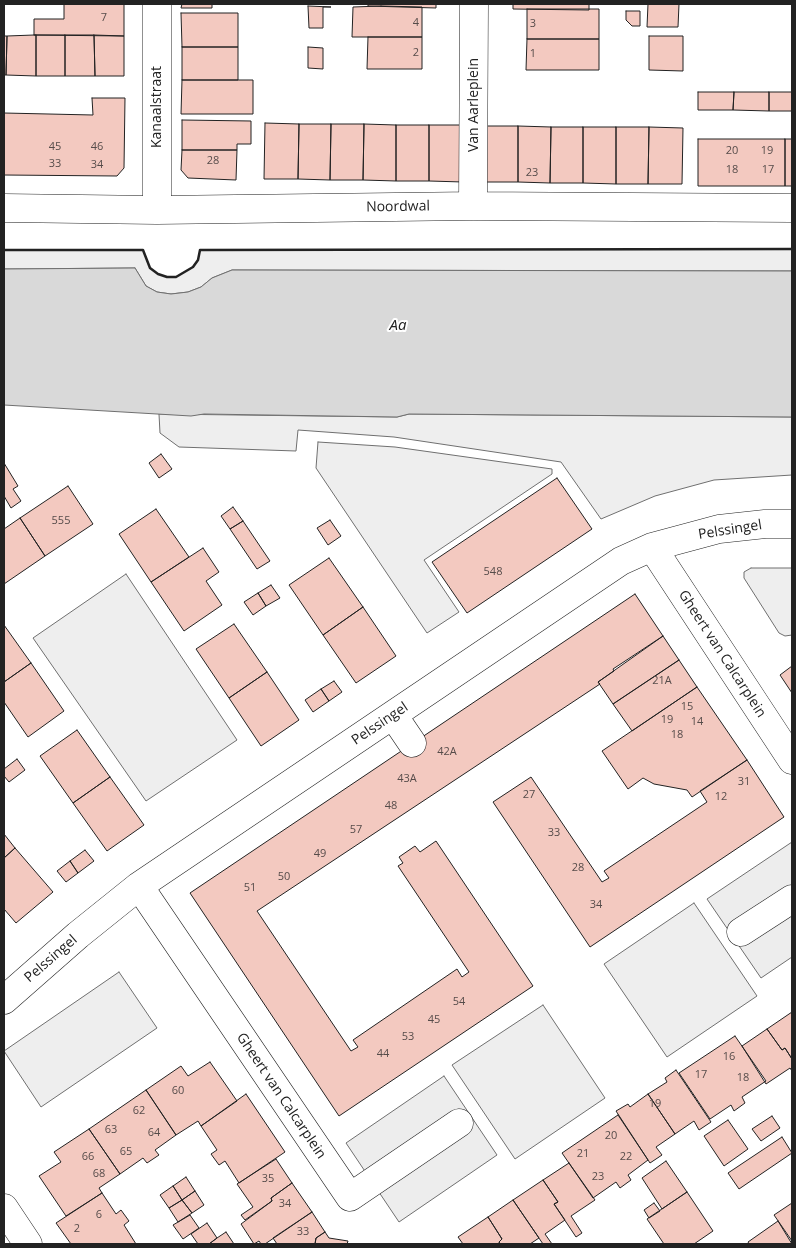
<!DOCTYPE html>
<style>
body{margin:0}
#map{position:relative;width:796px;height:1248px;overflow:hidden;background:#fff;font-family:"Open Sans",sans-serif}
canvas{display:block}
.frame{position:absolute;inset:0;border:5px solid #222;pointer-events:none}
</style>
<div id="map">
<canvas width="796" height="1248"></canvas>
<div class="frame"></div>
</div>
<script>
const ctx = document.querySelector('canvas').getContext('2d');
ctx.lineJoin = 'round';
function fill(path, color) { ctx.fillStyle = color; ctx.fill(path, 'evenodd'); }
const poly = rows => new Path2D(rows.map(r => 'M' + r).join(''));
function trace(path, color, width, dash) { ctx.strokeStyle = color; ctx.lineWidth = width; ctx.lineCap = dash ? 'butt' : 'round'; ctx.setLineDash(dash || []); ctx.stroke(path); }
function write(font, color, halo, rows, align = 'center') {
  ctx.font = font + ' "Open Sans",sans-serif'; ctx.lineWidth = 4; ctx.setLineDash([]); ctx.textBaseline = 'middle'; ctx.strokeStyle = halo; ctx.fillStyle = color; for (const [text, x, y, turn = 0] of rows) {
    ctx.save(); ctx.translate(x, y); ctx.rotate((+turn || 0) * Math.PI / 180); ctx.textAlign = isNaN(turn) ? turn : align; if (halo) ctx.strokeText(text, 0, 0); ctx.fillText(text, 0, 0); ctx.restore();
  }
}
const green = poly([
 [792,249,792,271,232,270,212,278,201,287,188,292,171,294,157,292,146,286,135,268,4,269,4,250,143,250,150,268,158,274,167,277,176,277,193,267,198,260,200,250,792,249],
 [159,414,397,417,409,414,792,417,792,475,714,480,655,496,601,519,561,462,394,437,298,430,296,451,179,447,160,433,159,414],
 [318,442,395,447,552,469,552,474,424,560,459,612,427,633,316,468,318,442],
 [751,568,792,568,792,635,785,636,779,633,744,578,744,572,751,568],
 [126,574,237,740,146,801,33,638,126,574],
 [694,903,757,996,667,1057,604,964,694,903],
 [119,972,157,1028,41,1107,4,1051,119,972],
 [543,1005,605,1098,515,1159,452,1065,543,1005]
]);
fill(green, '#eee');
trace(green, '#6f6f6f', 1);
const parking = poly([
 [792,842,792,957,761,978,707,899,792,842],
 [444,1076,497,1155,399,1222,346,1143,444,1076]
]);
fill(parking, '#ededed');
trace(parking, '#6f6f6f', 1);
const water = poly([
 [135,268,146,286,157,292,171,294,188,292,201,287,212,278,232,270,792,271,792,417,409,414,397,417,204,414,191,416,4,405,4,269,135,268]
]);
fill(water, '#d9d9d9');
trace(water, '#6f6f6f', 1);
const building = poly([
 [64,4,124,4,124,36,34,35,34,19,64,19,64,4],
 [182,4,212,4,212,8,181,8,182,4],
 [368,4,436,4,436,8,368,6,368,4],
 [513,4,589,4,589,10,513,9,513,4],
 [648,4,679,4,678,27,647,27,648,4],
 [308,6,331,7,323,7,323,28,309,28,308,6],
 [381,6,422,7,422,37,352,37,353,7,381,6],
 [527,9,599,9,599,39,527,39,527,9],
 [626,11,640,11,640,26,632,26,626,20,626,11],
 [181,13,238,13,238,47,182,47,181,13],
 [34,35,36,35,36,76,6,75,7,36,34,35],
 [36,35,65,35,65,76,36,76,36,35],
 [65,35,94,35,95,76,65,76,65,35],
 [94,35,124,36,124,76,95,76,94,35],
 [4,36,7,36,6,75,4,75,4,36],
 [649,36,683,36,683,71,649,70,649,36],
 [368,37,422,37,422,69,367,69,368,37],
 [527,39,599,39,599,70,526,70,527,39],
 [182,47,238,47,238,80,182,80,182,47],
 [308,47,323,48,323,69,308,68,308,47],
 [182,80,253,80,253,114,181,114,182,80],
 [698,92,734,92,733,110,698,110,698,92],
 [734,92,769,92,769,111,733,110,734,92],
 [769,92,792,92,792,111,769,111,769,92],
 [92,98,125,98,124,168,117,176,4,175,4,113,93,115,92,98],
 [182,120,251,121,251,144,237,144,237,150,182,150,182,120],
 [265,123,299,124,298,179,264,179,265,123],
 [299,124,331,124,330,180,298,179,299,124],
 [331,124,364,124,363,180,330,180,331,124],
 [364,124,396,125,396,181,363,180,364,124],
 [396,125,429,125,429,181,396,181,396,125],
 [429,125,463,125,463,182,429,181,429,125],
 [484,126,518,126,518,182,483,182,484,126],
 [518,126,551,127,550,183,518,182,518,126],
 [551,127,583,127,583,183,550,183,551,127],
 [583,127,616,127,616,184,583,183,583,127],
 [616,127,649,127,648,184,616,184,616,127],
 [649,127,683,128,682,184,648,184,649,127],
 [698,139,785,139,785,186,698,186,698,139],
 [785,139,792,139,792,186,785,186,785,139],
 [182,150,237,150,236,180,188,178,181,170,182,150],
 [161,454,172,469,159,478,149,463,161,454],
 [4,463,18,486,13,489,21,501,11,508,4,496,4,463],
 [557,478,592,529,467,613,432,562,557,478],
 [68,486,93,524,45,556,20,518,68,486],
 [233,507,243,521,230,529,221,516,233,507],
 [156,509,189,557,151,582,119,534,156,509],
 [20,518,45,556,4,584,4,529,20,518],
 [330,520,341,536,328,545,317,528,330,520],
 [243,521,270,561,257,569,230,529,243,521],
 [203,548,219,572,206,581,222,605,184,631,151,582,203,548],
 [329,558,363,607,323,635,289,585,329,558],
 [271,585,280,598,266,606,258,593,271,585],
 [258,593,266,606,253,615,244,602,258,593],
 [635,594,663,636,613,669,614,671,598,682,600,684,257,911,351,1051,358,1047,353,1040,457,969,462,977,469,972,398,866,403,863,399,857,415,846,420,852,436,841,533,986,339,1116,190,893,635,594],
 [363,607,396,656,356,683,323,635,363,607],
 [234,624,267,672,229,698,196,649,234,624],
 [4,625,31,663,4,682,4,625],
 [663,636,679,660,613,704,598,682,663,636],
 [679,660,697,687,632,731,613,704,679,660],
 [31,663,64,711,28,737,4,702,4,682,31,663],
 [792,666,792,693,780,675,792,666],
 [267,672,299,720,261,746,229,698,267,672],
 [334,681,342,692,329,701,321,689,334,681],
 [697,687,747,760,692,797,687,790,654,784,643,778,628,789,602,751,697,687],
 [321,689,329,701,313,712,305,700,321,689],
 [77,730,110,777,73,803,40,756,77,730],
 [17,759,25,770,9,782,4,776,4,769,17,759],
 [747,760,784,817,590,947,493,802,531,777,602,882,609,878,604,871,707,802,700,791,747,760],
 [110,777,144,825,107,851,73,803,110,777],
 [4,834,15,848,4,858,4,834],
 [15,848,53,892,16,923,4,909,4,858,15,848],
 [85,850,94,861,78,873,70,861,85,850],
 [70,861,78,873,66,882,57,871,70,861],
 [792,1012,792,1059,785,1048,782,1050,767,1029,792,1012],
 [767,1029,782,1050,785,1048,792,1059,792,1071,790,1068,766,1084,742,1046,767,1029],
 [735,1036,766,1081,742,1097,745,1103,734,1111,731,1105,710,1119,679,1073,735,1036],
 [210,1062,237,1101,201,1126,198,1121,176,1135,146,1090,181,1066,188,1076,210,1062],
 [676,1070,711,1122,699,1130,694,1121,675,1134,648,1094,667,1082,665,1078,676,1070],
 [146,1090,176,1135,155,1150,159,1155,147,1163,143,1158,120,1174,89,1129,146,1090],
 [246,1094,285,1152,239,1183,225,1161,219,1165,211,1154,217,1150,201,1126,246,1094],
 [648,1094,675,1134,656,1147,662,1155,650,1163,616,1111,628,1104,630,1107,648,1094],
 [618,1115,648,1160,628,1175,631,1180,620,1188,616,1182,593,1198,562,1153,618,1115],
 [772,1116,780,1128,761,1141,752,1129,772,1116],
 [728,1120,748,1149,724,1166,704,1136,728,1120],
 [89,1129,120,1174,99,1188,102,1193,66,1216,39,1176,61,1162,54,1152,89,1129],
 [782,1137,792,1153,739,1189,728,1173,782,1137],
 [276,1159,292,1183,271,1198,272,1201,245,1220,241,1215,253,1207,237,1184,276,1159],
 [666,1161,687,1192,662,1209,642,1178,666,1161],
 [569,1163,595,1200,571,1216,582,1233,576,1237,554,1204,558,1202,543,1180,569,1163],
 [186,1177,195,1191,182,1200,173,1186,186,1177],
 [543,1180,558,1202,554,1204,565,1220,545,1234,552,1244,543,1244,513,1200,543,1180],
 [292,1183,312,1212,265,1244,261,1244,259,1241,254,1244,241,1224,272,1201,271,1198,292,1183],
 [173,1186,182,1200,169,1208,160,1195,173,1186],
 [195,1191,204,1205,192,1213,182,1200,195,1191],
 [687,1192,713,1231,694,1244,664,1244,647,1219,687,1192],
 [102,1193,116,1214,121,1210,129,1221,124,1225,136,1244,71,1244,56,1223,102,1193],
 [182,1200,192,1213,178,1222,169,1208,182,1200],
 [513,1200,539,1238,530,1244,500,1244,499,1242,502,1239,488,1217,513,1200],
 [654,1203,660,1211,649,1218,644,1210,654,1203],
 [792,1203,792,1241,774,1215,792,1203],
 [312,1212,325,1232,316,1238,315,1244,277,1244,273,1238,312,1212],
 [190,1215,199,1228,183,1239,173,1225,190,1215],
 [488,1217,502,1239,499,1242,500,1244,463,1244,458,1237,488,1217],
 [778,1221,792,1244,749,1244,748,1242,778,1221],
 [207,1223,217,1238,209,1244,198,1244,191,1234,207,1223],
 [226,1232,234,1244,209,1244,217,1238,226,1232],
 [325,1232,329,1238,348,1241,347,1244,315,1244,316,1238,325,1232]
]);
fill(building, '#f3c9c0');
trace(building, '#222', 1);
const street = poly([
 [473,206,474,4],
 [4,208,157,210,473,206,792,208],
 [157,210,157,4],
 [652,547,792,760],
 [393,715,412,743],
 [139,886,350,1197,459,1123],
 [741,932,792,899],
 [4,1000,78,935,139,886,621,561,652,547,719,529,765,524,792,524],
 [4,1208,28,1244]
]);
trace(street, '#222', 29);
trace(street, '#fff', 28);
trace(poly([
 [4,250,143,250,150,268,158,274,167,277,176,277,193,267,198,260,200,250,792,249]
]), '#222', 2.5);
write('11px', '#564c4a', null, [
 ["7",104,18],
 ["4",416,23],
 ["3",533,24],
 ["2",416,53],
 ["1",533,54],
 ["45",55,147],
 ["46",97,147],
 ["20",732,151],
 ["19",767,151],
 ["28",213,161],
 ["33",55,164],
 ["34",97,165],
 ["18",732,170],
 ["17",768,170],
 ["23",532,173],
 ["555",61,521],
 ["548",493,572],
 ["21A",662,681],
 ["15",687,707],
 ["19",667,720],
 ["14",697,722],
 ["18",677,735],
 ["42A",447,752],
 ["43A",407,779],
 ["31",744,782],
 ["27",529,795],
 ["12",721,797],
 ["48",391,806],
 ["57",356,830],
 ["33",554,833],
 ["49",320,854],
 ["28",578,868],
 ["50",284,877],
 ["51",250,888],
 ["34",596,905],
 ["54",459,1002],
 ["45",434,1020],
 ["53",408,1037],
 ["44",383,1054],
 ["16",729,1057],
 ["17",701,1075],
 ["18",743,1078],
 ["60",178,1091],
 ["19",655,1104],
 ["62",139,1111],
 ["63",111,1130],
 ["64",154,1133],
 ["20",611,1136],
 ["65",126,1152],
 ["21",583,1154],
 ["66",88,1157],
 ["22",626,1157],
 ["68",99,1174],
 ["23",598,1177],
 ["35",268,1179],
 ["34",285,1204],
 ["6",99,1215],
 ["2",77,1229],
 ["33",303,1232]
]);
write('14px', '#222', '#fff', [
 ["Van Aarleplein",474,105,-90],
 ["Kanaalstraat",157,107,-90],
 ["Noordwal",398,207,-1],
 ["Pelssingel",730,530,-9],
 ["Gheert van Calcarplein",722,654,57],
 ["Pelssingel",380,724,-34],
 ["Pelssingel",51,959,-41],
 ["Gheert van Calcarplein",281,1096,56]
]);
write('italic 15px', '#222', '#fff', [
 ["Aa",398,326]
]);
</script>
